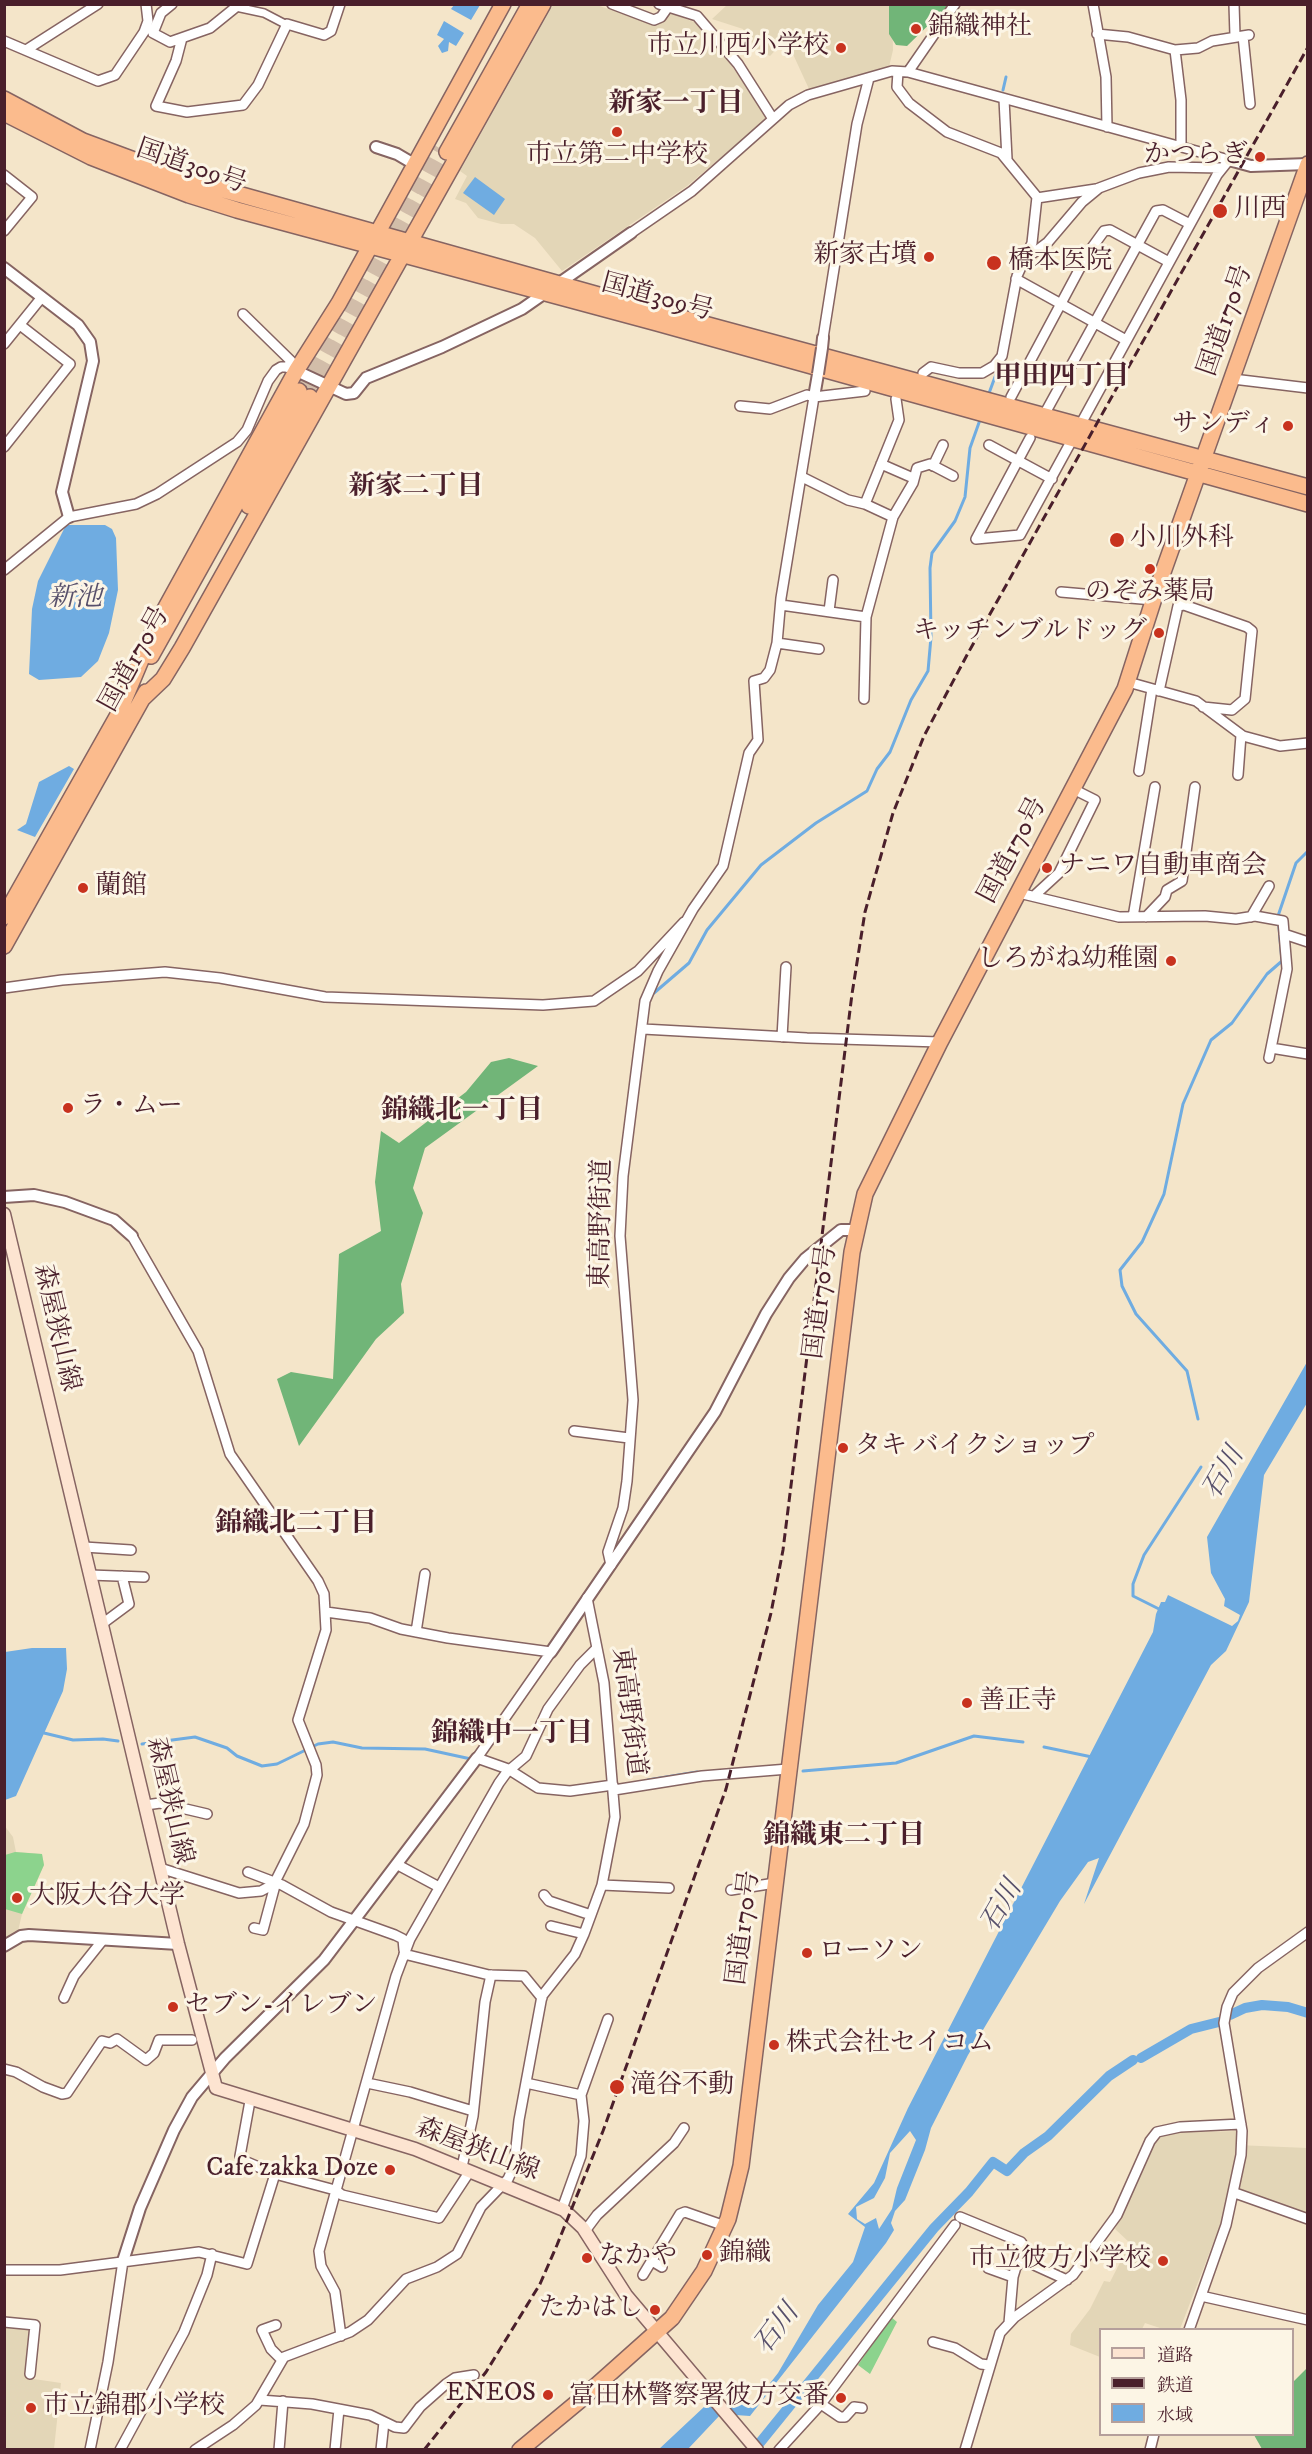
<!DOCTYPE html>
<meta charset="utf-8">
<style>
body{margin:0}
#map{position:relative;width:1312px;height:2454px;overflow:hidden;background:#f4e5c9;font-family:"IM FELL DW Pica","Noto Serif JP",serif}
canvas{display:block}
.frame{position:absolute;inset:0;border:6px solid #4a1f2b;pointer-events:none}
.legend{position:absolute;left:1099px;top:2328px;width:195px;height:108px;box-sizing:border-box;background:#fcf5e5;border:2px solid #b59f9b;margin:0;padding:8px 10px;list-style:none;font-size:18px;color:#4a1f2b}
.legend li{display:flex;align-items:center;gap:12px;height:30px}
.legend b{width:30px;border:2px solid #b59f9b}
</style>
<div id="map">
<canvas width="1312" height="2454"></canvas>
<div class="frame"></div>
<ul class="legend">
<li><b style="height:8px;background:#fde4d1"></b>道路</li>
<li><b style="height:8px;background:#4a1f2b"></b>鉄道</li>
<li><b style="height:16px;background:#6face1"></b>水域</li>
</ul>
</div>
<script>
const g = document.querySelector('canvas').getContext('2d');
g.lineJoin = 'round';
function paint(path, color) { g.fillStyle = color; g.fill(path, 'evenodd'); }
const toPath = rows => new Path2D(rows.map(r => 'M' + r).join(''));
function strokePath(path, color, width, dash) { g.strokeStyle = color; g.lineWidth = width; g.lineCap = dash ? 'butt' : 'round'; g.setLineDash(dash || []); g.stroke(path); }
function write(font, color, halo, rows, align = 'center') {
  g.font = font + ' "IM FELL DW Pica","Noto Serif JP",serif'; g.lineWidth = 6; g.setLineDash([]); g.textBaseline = 'middle'; g.strokeStyle = halo; g.fillStyle = color; for (const [text, x, y, turn = 0] of rows) {
    g.save(); g.translate(x, y); g.rotate((+turn || 0) * Math.PI / 180); g.textAlign = isNaN(turn) ? turn : align; if (halo) g.strokeText(text, 0, 0); g.fillText(text, 0, 0); g.restore();
  }
}
const built = toPath([
 [553,5,597,5,653,25,671,13,699,24,717,45,768,118,687,186,562,271,535,238,514,224,501,224,478,218,466,203,455,199,467,176,460,171],
 [727,5,892,5,893,50,889,67,809,89,786,39,770,56,749,46,743,29,712,19],
 [4,1825,13,1837,16,1852,42,1854,44,1865,22,1914,18,1931,5,1939],
 [1237,2131,1237,2145,1307,2148,1307,2217,1272,2201,1231,2190,1222,2220,1180,2329,1163,2329,1145,2323,1142,2329,1100,2330,1100,2357,1070,2345,1071,2334,1090,2309,1104,2281,1110,2282,1130,2243,1115,2229,1158,2136,1165,2133],
 [5,2325,29,2328,33,2333,27,2378,61,2383,54,2449,5,2450]
]);
const green = toPath([
 [15,1852,42,1854,44,1865,22,1914,5,1909,5,1855],
 [891,2317,897,2322,870,2374,858,2365]
]);
const forest = toPath([
 [889,5,889,4,949,5,907,46,896,45,889,34],
 [509,1058,538,1066,425,1148,413,1188,423,1213,401,1284,404,1313,376,1339,299,1446,277,1379,291,1372,333,1379,339,1254,381,1231,375,1182,381,1131,399,1143,466,1092,491,1062],
 [1307,2368,1307,2449,1262,2449,1254,2435,1292,2434,1293,2382]
]);
const water = toPath([
 [454,5,454,4,480,5,471,20,451,9],
 [444,21,464,33,456,46,449,42,448,51,442,53,438,46,444,39,437,35],
 [475,177,505,199,494,215,463,193],
 [66,525,105,525,112,529,116,538,118,590,109,633,98,661,81,677,39,680,29,674,32,609,38,581],
 [69,766,74,769,35,837,17,830,26,824,39,782],
 [1307,1362,1307,1403,1264,1475,1249,1602,1226,1651,1211,1665,1084,1904,1099,1858,1088,1862,1060,1901,968,2055,931,2128,925,2150,905,2200,895,2211,891,2223,894,2230,886,2243,750,2416,721,2414,688,2449,658,2450,705,2406,756,2401,778,2373,818,2305,853,2262,865,2227,848,2214,874,2183,908,2108,1153,1632,1156,1614,1161,1602,1165,1602,1168,1595,1232,1626,1238,1621,1240,1615,1224,1606,1225,1599,1211,1573,1207,1537],
 [910,2131,916,2140,897,2188,892,2209,879,2229,876,2218,865,2224,857,2219,856,2207,874,2198,885,2178,890,2153],
 [32,1648,66,1648,67,1669,63,1691,16,1796,5,1800,5,1652]
]);
const stream = toPath([
 [1003,90,1006,77],
 [988,396,999,366],
 [654,993,689,963,707,930,761,865,816,823,867,791,877,769,890,752,911,700,928,671,931,637,930,568,932,553,955,521,965,497,970,448,981,417],
 [1198,1419,1187,1371,1136,1314,1122,1286,1120,1270,1142,1242,1164,1194,1183,1104,1211,1040,1232,1023,1267,974,1282,961,1278,916,1296,863,1308,851],
 [1161,1610,1133,1596,1133,1584,1144,1555,1201,1467],
 [44,1733,73,1740,103,1739,118,1741],
 [142,1744,195,1737,227,1748,237,1756,262,1766,277,1764,318,1744,333,1742,362,1748,425,1749,471,1759],
 [1044,1747,1092,1757],
 [803,1771,896,1763,974,1736,1023,1742],
 [648,1780,697,1772]
]);
const canal = toPath([
 [1230,2015,1245,2008,1262,2005,1288,2007,1308,2013],
 [1141,2058,1191,2029,1219,2022],
 [754,2450,934,2228,969,2192,993,2162,1007,2171,1024,2153,1048,2136,1109,2076,1133,2060]
]);
const trunkTunnel = toPath([
 [299,391,436,146],
 [310,397,447,152]
]);
const pedestrian = toPath([
 [236,7,264,13,287,25]
]);
const minor = toPath([
 [172,4,161,13,153,33,170,42,210,28,236,7],
 [612,4,654,20,661,17,668,7],
 [659,4,697,16,738,64,773,119],
 [1093,4,1106,77,1107,127],
 [1234,4,1235,36],
 [1097,34,1128,37,1175,50,1198,48,1212,41,1249,35],
 [1243,36,1250,104],
 [182,38,176,61,156,106,187,112,243,105,258,85,287,24,324,35,331,31,340,4],
 [4,41,98,81,115,75,144,32,148,21,146,4],
 [26,50,98,4],
 [1175,50,1181,100,1181,147],
 [898,72,897,87,909,103,947,132,1001,153,1037,197,1032,243,1017,276,1002,356,994,366,982,373,959,373,931,367,923,373],
 [908,72,955,4],
 [1004,99,1007,159],
 [4,175,32,197,4,231],
 [1037,198,1096,189],
 [631,233,692,191,789,105,808,95,892,71,908,72,1229,160],
 [1028,257,1048,242,1082,202,1099,188,1139,173,1169,167,1221,168],
 [1016,279,1126,340],
 [823,338,857,124,869,78],
 [4,344,42,297],
 [1233,379,1308,388],
 [1011,397,1088,253,1104,231,1110,230,1169,262],
 [740,406,770,409,807,395,814,397,865,391],
 [1044,415,1156,211,1163,210,1190,224],
 [1030,438,976,539,1020,535,1217,175,1229,160],
 [989,445,1052,479],
 [4,447,70,364,20,325],
 [881,464,913,478],
 [933,466,943,445],
 [802,477,848,500,865,504,893,517],
 [865,504,899,420,896,399],
 [4,570,69,517,136,504,157,494,237,442,247,430,268,381,276,370,281,367,288,367,291,361,243,314],
 [1061,592,1153,600],
 [781,605,866,617],
 [829,611,833,580],
 [777,643,819,649],
 [1128,682,1196,701,1243,736,1280,746,1308,743],
 [1159,691,1178,606,1184,605,1247,627,1252,631,1245,699,1232,710,1203,707],
 [864,699,866,617,893,517,913,483,917,468,930,464,953,476],
 [1139,771,1152,689],
 [1238,775,1241,735],
 [1019,893,1119,917,1205,916,1236,919,1255,916,1283,921,1287,969,1269,1058],
 [1034,896,1059,873,1095,800,1073,789],
 [1133,917,1155,787],
 [1146,917,1165,897,1167,890,1182,881,1195,787],
 [1251,917,1269,886],
 [1284,934,1308,942],
 [4,988,62,980,165,972,220,978,325,997,543,1005,594,1001,638,971,684,922],
 [643,1029,807,1038,940,1042],
 [782,1037,786,967],
 [1271,1048,1308,1054],
 [132,1236,198,1351,230,1454,318,1581,324,1594,326,1630,298,1720,316,1765,317,1775,304,1824,277,1878,263,1930,254,1928],
 [574,1431,629,1438],
 [84,1547,131,1550],
 [611,1565,608,1552,623,1508,627,1481,633,1400,620,1236,623,1176,645,1001,658,971,693,909,723,866,749,753,758,740,754,681,764,678,770,670,777,643,781,598,814,397],
 [90,1575,144,1577],
 [326,1612,370,1618,401,1629,448,1638,551,1652,477,1758,508,1769,538,1788,570,1791,613,1785],
 [102,1624,129,1604,122,1576],
 [416,1632,425,1574],
 [614,1790,702,1776,788,1769],
 [146,1805,160,1803,207,1814],
 [398,1865,439,1887],
 [160,1868,239,1893,261,1891,276,1883],
 [248,1872,282,1885,331,1912,395,1935,403,1939,404,1950],
 [602,1885,669,1888],
 [731,1890,775,1883],
 [544,1895,549,1901,591,1915],
 [551,1926,584,1934],
 [404,1954,489,1975,524,1976,542,1998],
 [64,1998,74,1976,102,1941],
 [4,2069,16,2072,43,2087,62,2094,67,2093,102,2041,110,2043,117,2039,146,2060,154,2053,159,2040,192,2040],
 [367,2083,410,2092,473,2111],
 [526,2083,581,2095],
 [250,2101,240,2156,242,2160,275,2174,335,2190,342,2195,439,2218,470,2171],
 [462,2167,473,2116,485,2002,491,1975],
 [1235,2193,1308,2219],
 [562,2209,581,2156,584,2121,581,2095,608,2019],
 [960,2217,1021,2242,1025,2248,1023,2260,1016,2267,1013,2277,1009,2323],
 [585,2231,597,2215,674,2143,684,2128],
 [1023,2260,1067,2280],
 [652,2261,662,2267],
 [988,2268,1013,2277],
 [4,2270,60,2270,199,2252,247,2264,275,2174],
 [643,2275,680,2214,685,2212,725,2226],
 [1201,2296,1308,2320],
 [4,2322,35,2325,30,2374],
 [276,2325,262,2330,271,2349,282,2360],
 [1189,2330,1226,2225,1241,2155,1242,2131,1224,2023,1227,2007,1233,1993,1258,1968,1308,1932],
 [341,2336,335,2292,321,2266,319,2251,396,1976,410,1939,499,1783,507,1772,526,1756,548,1709,580,1665,597,1648],
 [933,2342,955,2348,981,2364,989,2365],
 [260,2400,312,2404,370,2415,395,2427,404,2428,420,2407,446,2384,455,2378,474,2375],
 [821,2404,840,2417,845,2417,854,2407,862,2408],
 [90,2450,108,2362,123,2261],
 [120,2450,184,2332,207,2275,212,2254],
 [195,2450,233,2425,256,2405,284,2357,350,2332,368,2320,406,2279,437,2267,457,2254,481,2207,508,2179,514,2166,519,2120,542,1996,575,1954,584,1934,602,1885,615,1817,604,1683,587,1598],
 [279,2450,283,2401],
 [335,2450,339,2409],
 [381,2450,384,2422],
 [779,2450,821,2404,955,2225],
 [965,2450,1000,2333,1015,2317,1073,2275,1117,2215,1150,2141,1157,2132,1180,2127,1241,2124],
 [1150,2450,1154,2434]
]);
const tertiary = toPath([
 [376,147,397,154,414,164],
 [1229,160,1251,166,1308,164],
 [4,268,78,325,90,342,93,361,62,492,69,517],
 [822,348,823,338],
 [288,367,346,394,354,393,366,378,442,347,522,309,631,233],
 [814,397,818,374],
 [4,1197,34,1195,65,1202,114,1220,132,1236],
 [551,1652,715,1412,766,1314,789,1278,805,1259,841,1230,856,1230],
 [4,1946,21,1936,29,1935,178,1944],
 [123,2261,140,2208,174,2130,192,2097,225,2058,324,1960,477,1758]
]);
const secondary = toPath([
 [4,1214,178,1944,216,2088,415,2149,564,2210,583,2228,626,2295,757,2450]
]);
const trunk = toPath([
 [4,99,83,141,188,180,645,308,1308,487],
 [4,113,91,157,189,195,237,210,657,323,1308,504],
 [447,152,530,4],
 [249,506,310,397],
 [151,656,299,391],
 [142,699,163,679,182,648,543,4],
 [117,717,154,629,296,371,339,303,503,4],
 [4,917,122,708],
 [4,946,146,692],
 [520,2450,579,2401,672,2318,704,2271,728,2219,741,2166,852,1252,865,1194,940,1042,1125,689,1157,589,1308,164]
]);
const rail = toPath([
 [424,2450,486,2372,540,2284,557,2245,603,2131,726,1789,771,1613,783,1550,852,994,865,912,893,813,924,736,967,655,1308,47]
]);
const tertiaryBridge = toPath([
 [818,374,822,348]
]);
const markers = [
 [916,29,6,"#c8321e"],
 [841,48,6,"#c8321e"],
 [617,132,6,"#c8321e"],
 [1260,157,6,"#c8321e"],
 [1220,211,8,"#c8321e"],
 [929,257,6,"#c8321e"],
 [994,263,8,"#c8321e"],
 [1288,426,6,"#c8321e"],
 [1117,540,8,"#c8321e"],
 [1150,569,6,"#c8321e"],
 [1159,633,6,"#c8321e"],
 [1047,868,6,"#c8321e"],
 [83,888,6,"#c8321e"],
 [1171,961,6,"#c8321e"],
 [68,1108,6,"#c8321e"],
 [843,1448,6,"#c8321e"],
 [967,1703,6,"#c8321e"],
 [17,1898,6,"#c8321e"],
 [807,1953,6,"#c8321e"],
 [173,2007,6,"#c8321e"],
 [774,2045,6,"#c8321e"],
 [617,2087,8,"#c8321e"],
 [390,2170,6,"#c8321e"],
 [707,2255,6,"#c8321e"],
 [587,2258,6,"#c8321e"],
 [1163,2261,6,"#c8321e"],
 [655,2310,6,"#c8321e"],
 [548,2395,6,"#c8321e"],
 [841,2398,6,"#c8321e"],
 [31,2408,6,"#c8321e"]
];
const poiNames = [
 ["錦織神社",928,29],
 ["市立川西小学校",829,48,"right"],
 ["市立第二中学校",617,157,"center"],
 ["かつらぎ",1248,157,"right"],
 ["川西",1234,211],
 ["新家古墳",917,257,"right"],
 ["橋本医院",1008,263],
 ["サンディ",1276,426,"right"],
 ["小川外科",1130,540],
 ["のぞみ薬局",1150,594,"center"],
 ["キッチンブルドッグ",1147,633,"right"],
 ["ナニワ自動車商会",1059,868],
 ["蘭館",95,888],
 ["しろがね幼稚園",1159,961,"right"],
 ["ラ・ムー",80,1108],
 ["タキ バイクショップ",855,1448],
 ["善正寺",979,1703],
 ["大阪大谷大学",29,1898],
 ["ローソン",819,1953],
 ["セブン-イレブン",185,2007],
 ["株式会社セイコム",786,2045],
 ["滝谷不動",630,2087],
 ["Cafe zakka Doze",378,2170,"right"],
 ["錦織",719,2255],
 ["なかや",599,2258],
 ["市立彼方小学校",1151,2261,"right"],
 ["たかはし",643,2310,"right"],
 ["ENEOS",536,2395,"right"],
 ["富田林警察署彼方交番",829,2398,"right"],
 ["市立錦郡小学校",43,2408]
];
const streetNames = [
 ["国道309号",191,168,19],
 ["国道309号",657,299,15],
 ["国道170号",1227,321,-71],
 ["国道170号",136,660,-61],
 ["国道170号",1014,851,-62],
 ["東高野街道",603,1224,-89],
 ["国道170号",822,1302,-83],
 ["森屋狭山線",55,1328,77],
 ["東高野街道",627,1712,83],
 ["森屋狭山線",168,1801,77],
 ["国道170号",745,1928,-83],
 ["森屋狭山線",477,2151,21]
];
const neighbourhoodNames = [
 ["新家一丁目",676,105],
 ["甲田四丁目",1062,378],
 ["新家二丁目",416,488],
 ["錦織北一丁目",462,1112],
 ["錦織北二丁目",296,1525],
 ["錦織中一丁目",512,1735],
 ["錦織東二丁目",844,1837]
];
const waterNames = [
 ["新池",75,599],
 ["石川",1225,1474,-60],
 ["石川",1003,1907,-60],
 ["石川",778,2330,-53]
];
paint(built, '#e3d6b7');
paint(green, '#8cd38d');
paint(forest, '#71b578');
paint(water, '#6face1');
strokePath(stream, '#6face1', 3);
strokePath(canal, '#6face1', 10);
strokePath(trunkTunnel, '#d2bda9', 15, [15, 8]);
strokePath(pedestrian, '#866462', 10);
strokePath(minor, '#866462', 12);
strokePath(tertiary, '#866462', 14);
strokePath(secondary, '#866462', 15);
strokePath(trunk, '#866462', 18);
strokePath(pedestrian, '#fff', 7);
strokePath(minor, '#fff', 9);
strokePath(tertiary, '#fff', 10);
strokePath(secondary, '#fde4d1', 12);
strokePath(trunk, '#fbbb8d', 15);
strokePath(rail, '#4a1f2b', 3, [9, 4.5]);
strokePath(tertiaryBridge, '#866462', 14, []);
strokePath(tertiaryBridge, '#fff', 10);
for (const [x, y, r, color] of markers) { const dot = new Path2D(); dot.arc(x, y, r, 0, 2 * Math.PI); g.fillStyle = color; g.fill(dot); strokePath(dot, '#fcf5e5', 2); }
write('26px', '#4a1f2b', '#fcf5e5', poiNames, 'left');
write('26px', '#4a1f2b', '#fcf5e5', streetNames);
write('bold 27px', '#4a1f2b', '#fcf5e5', neighbourhoodNames);
write('italic 27px', '#57506b', '#fcf5e5', waterNames);
</script>
